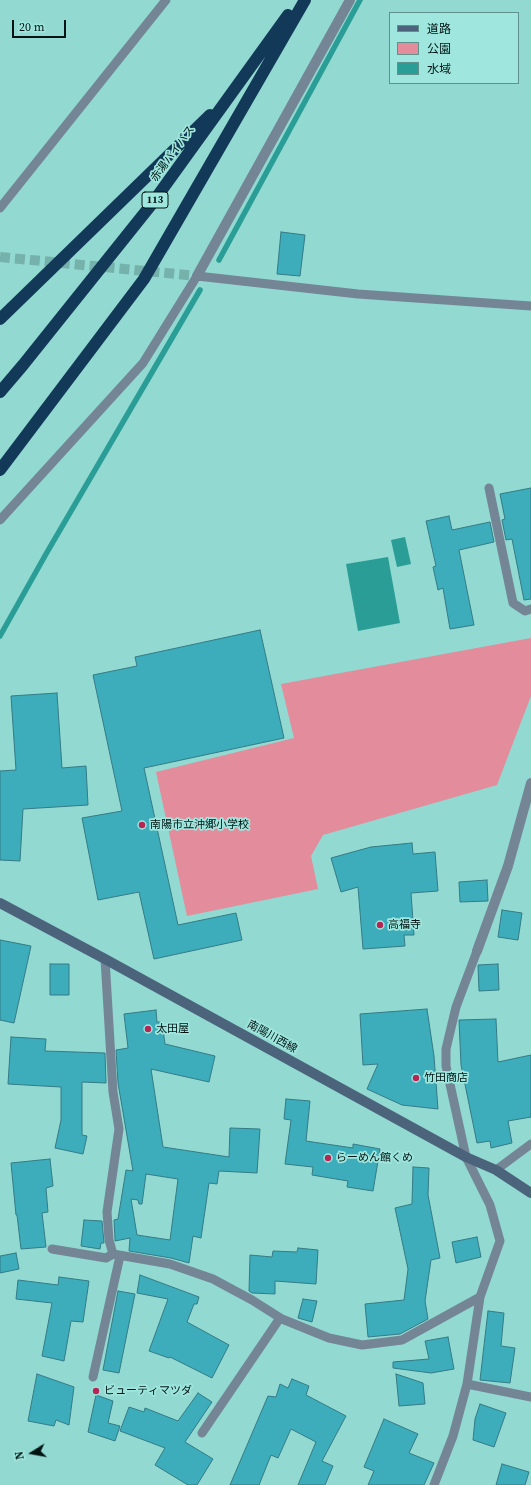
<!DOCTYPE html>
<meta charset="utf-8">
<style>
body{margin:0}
#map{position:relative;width:531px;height:1485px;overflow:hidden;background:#92d9d1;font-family:"Source Serif 4","Noto Sans JP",serif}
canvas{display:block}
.legend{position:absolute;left:389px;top:12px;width:130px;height:72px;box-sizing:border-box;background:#9fe6de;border:1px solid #5f928d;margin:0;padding:5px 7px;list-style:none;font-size:12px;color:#001513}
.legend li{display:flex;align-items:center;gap:8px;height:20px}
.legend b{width:20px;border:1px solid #5f928d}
.north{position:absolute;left:12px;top:1433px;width:40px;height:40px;-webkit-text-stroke:3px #9fe6de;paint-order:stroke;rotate:259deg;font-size:11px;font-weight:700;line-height:16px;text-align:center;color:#001513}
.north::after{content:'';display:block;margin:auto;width:14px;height:18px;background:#001513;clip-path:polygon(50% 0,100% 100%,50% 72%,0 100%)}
.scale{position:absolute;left:12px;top:20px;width:54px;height:18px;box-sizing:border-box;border:2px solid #001513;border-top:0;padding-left:5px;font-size:12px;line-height:14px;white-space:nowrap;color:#001513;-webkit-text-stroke:3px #9fe6de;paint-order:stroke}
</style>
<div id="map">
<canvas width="531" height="1485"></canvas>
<ul class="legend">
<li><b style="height:5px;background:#4b647c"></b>道路</li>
<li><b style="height:11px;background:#e28c9c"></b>公園</li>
<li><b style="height:11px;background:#2a9e96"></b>水域</li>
</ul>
<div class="north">N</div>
<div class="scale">20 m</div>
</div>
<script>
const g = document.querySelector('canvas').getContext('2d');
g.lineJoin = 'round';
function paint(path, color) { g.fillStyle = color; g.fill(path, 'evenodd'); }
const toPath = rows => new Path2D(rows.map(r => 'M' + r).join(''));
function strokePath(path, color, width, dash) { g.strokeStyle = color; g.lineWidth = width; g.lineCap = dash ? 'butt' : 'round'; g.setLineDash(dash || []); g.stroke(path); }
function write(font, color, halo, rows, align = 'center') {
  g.font = font + ' "Source Serif 4","Noto Sans JP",serif'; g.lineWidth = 3.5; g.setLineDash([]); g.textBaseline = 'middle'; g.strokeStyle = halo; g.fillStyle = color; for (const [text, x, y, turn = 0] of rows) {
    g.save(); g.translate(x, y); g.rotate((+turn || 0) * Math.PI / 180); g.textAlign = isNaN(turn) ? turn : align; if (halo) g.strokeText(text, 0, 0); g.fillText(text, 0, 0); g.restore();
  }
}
const green = toPath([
 [531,638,531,696,497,785,323,835,311,856,318,889,187,916,156,772,294,738,281,684]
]);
const water = toPath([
 [405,537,411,564,397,567,391,540],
 [388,557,400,623,358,631,346,564]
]);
const stream = toPath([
 [219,260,360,0],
 [0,636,46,554,200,290]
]);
const building = toPath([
 [281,232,305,235,300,276,277,274,281,232],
 [531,488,531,599,524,600,512,539,506,540,502,520,505,519,500,494,531,488],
 [449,516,452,530,490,522,494,542,459,550,474,625,450,629,443,588,438,590,433,567,436,566,426,521,449,516],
 [260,630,284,738,144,768,178,925,236,913,242,940,154,959,139,892,98,900,82,818,122,811,93,675,137,666,135,657,260,630],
 [57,693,62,768,86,766,88,805,23,809,20,861,0,860,0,771,16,770,11,696,57,693],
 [412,843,413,854,435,852,438,891,411,893,414,935,404,935,405,946,363,949,358,887,341,892,331,858,371,847,412,843],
 [487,880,488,901,460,902,459,882,487,880],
 [502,910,522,913,518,940,498,937,502,910],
 [0,940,31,946,14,1023,0,1020,0,940],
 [50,964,69,964,69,995,50,995,50,964],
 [498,964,499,990,479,991,478,965,498,964],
 [427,1009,434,1056,438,1109,402,1105,367,1089,378,1064,363,1065,360,1014,427,1009],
 [156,1010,157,1022,162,1022,165,1044,215,1056,209,1082,151,1069,163,1147,229,1157,230,1128,260,1129,257,1173,219,1171,217,1184,209,1183,201,1238,193,1236,189,1263,171,1258,129,1251,130,1238,115,1241,115,1239,114,1220,118,1219,126,1170,133,1171,118,1083,116,1050,128,1048,124,1014,156,1010],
 [146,1174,178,1179,170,1240,137,1235,131,1199,138,1200,139,1204,142,1204,146,1174],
 [496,1019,498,1062,531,1055,531,1117,508,1121,512,1143,491,1148,490,1141,477,1143,461,1065,459,1020,496,1019],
 [11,1037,46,1039,45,1051,105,1053,106,1083,82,1082,82,1135,87,1136,83,1154,55,1148,61,1120,61,1087,8,1084,11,1037],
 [286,1099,310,1101,306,1141,353,1148,353,1144,380,1149,373,1191,347,1187,348,1181,312,1175,313,1167,285,1164,291,1120,284,1119,286,1099],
 [50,1159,53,1186,46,1188,48,1212,42,1213,46,1247,21,1249,17,1215,16,1215,11,1163,50,1159],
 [413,1167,429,1168,428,1195,440,1258,431,1260,425,1301,428,1319,400,1334,368,1337,365,1304,404,1300,408,1269,395,1208,412,1204,413,1167],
 [84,1220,102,1221,104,1243,101,1243,100,1249,81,1246,84,1220],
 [477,1237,481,1257,456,1263,452,1242,477,1237],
 [298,1248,318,1250,316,1284,275,1281,275,1294,252,1293,249,1291,250,1255,272,1257,273,1251,297,1252,298,1248],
 [16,1253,19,1269,0,1273,0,1256,16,1253],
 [140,1275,199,1297,197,1304,194,1304,187,1322,229,1345,212,1378,170,1357,169,1358,149,1351,168,1299,137,1293,140,1275],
 [59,1277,89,1281,83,1322,71,1321,64,1361,42,1356,52,1303,16,1299,18,1280,58,1285,59,1277],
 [118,1291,135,1294,119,1373,103,1370,118,1291],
 [303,1299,317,1301,312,1322,298,1318,303,1299],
 [488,1311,504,1313,501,1346,515,1348,510,1383,480,1380,488,1311],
 [448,1337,454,1369,431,1373,393,1368,393,1362,429,1359,425,1341,448,1337],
 [37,1374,74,1387,69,1425,56,1420,54,1426,28,1421,37,1374],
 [396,1374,423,1383,425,1404,399,1406,396,1374],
 [292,1379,309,1386,306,1395,346,1416,322,1461,333,1466,325,1485,298,1485,316,1442,291,1429,278,1458,271,1455,259,1485,230,1485,268,1396,276,1397,280,1384,288,1388,292,1379],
 [198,1393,212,1402,185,1442,213,1459,197,1485,188,1485,155,1465,165,1448,120,1431,129,1407,144,1412,145,1408,178,1421,198,1393],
 [96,1395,113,1401,108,1423,120,1426,115,1441,88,1432,96,1395],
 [480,1404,506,1413,494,1447,473,1440,475,1419,480,1404],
 [384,1419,418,1434,409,1453,434,1463,424,1485,368,1485,374,1471,364,1467,384,1419],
 [502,1464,529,1472,525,1485,496,1485,502,1464]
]);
const streetTunnel = toPath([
 [0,257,197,276]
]);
const lane = toPath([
 [0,208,166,0],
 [489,488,513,603,525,611,531,609],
 [0,520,143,363,197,276,358,294,531,306],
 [105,959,113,1092,119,1129,107,1212,109,1240,113,1254,170,1264,213,1279,252,1300,282,1319,329,1338,362,1345,402,1340,480,1297],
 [496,1170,531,1144],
 [52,1249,106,1258,113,1254],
 [93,1377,120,1256],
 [467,1384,531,1397],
 [202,1433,280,1318],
 [434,1485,453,1436,467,1384,480,1297,500,1241,490,1205,466,1157,446,1066,446,1049,456,1007,477,951]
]);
const street = toPath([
 [197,276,350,0],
 [477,951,508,866,531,783]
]);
const secondary = toPath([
 [0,903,105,959,466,1157,496,1170,531,1193]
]);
const highway = toPath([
 [0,319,210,115],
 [0,392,23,365,151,205,288,15],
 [0,470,144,279,305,0]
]);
const markers = [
 [142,825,4,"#b62654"],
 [380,925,4,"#b62654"],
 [148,1029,4,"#b62654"],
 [416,1078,4,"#b62654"],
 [328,1158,4,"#b62654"],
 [96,1391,4,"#b62654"]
];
const shields = [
 [155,200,26]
];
const shieldNames = [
 ["113",155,200]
];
const streetNames = [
 ["赤湯バイパス",173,154,-54],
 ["南陽川西線",272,1037,29]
];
const poiNames = [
 ["南陽市立沖郷小学校",150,825],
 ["高福寺",388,925],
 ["太田屋",156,1029],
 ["竹田商店",424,1078],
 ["らーめん館くめ",336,1158],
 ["ビューティマツダ",104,1391]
];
paint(green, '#e28c9c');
paint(water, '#2a9e96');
strokePath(stream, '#2a9e96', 5.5);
paint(building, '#3dacbb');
strokePath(building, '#347b85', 1);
strokePath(streetTunnel, '#75b2ab', 10, [10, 5]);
strokePath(lane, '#748596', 9);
strokePath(street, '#748596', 10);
strokePath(secondary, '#4b647c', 10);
strokePath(highway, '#133959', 12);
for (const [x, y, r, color] of markers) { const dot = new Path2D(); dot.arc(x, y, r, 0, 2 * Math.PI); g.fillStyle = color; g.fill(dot); strokePath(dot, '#9fe6de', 1.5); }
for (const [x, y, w] of shields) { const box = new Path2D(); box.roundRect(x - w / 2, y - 8, w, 16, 3); g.fillStyle = '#9fe6de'; g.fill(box); strokePath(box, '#001513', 1); }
write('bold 10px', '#001513', null, shieldNames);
write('11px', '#001513', '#9fe6de', streetNames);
write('11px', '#001513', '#9fe6de', poiNames, 'left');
</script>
